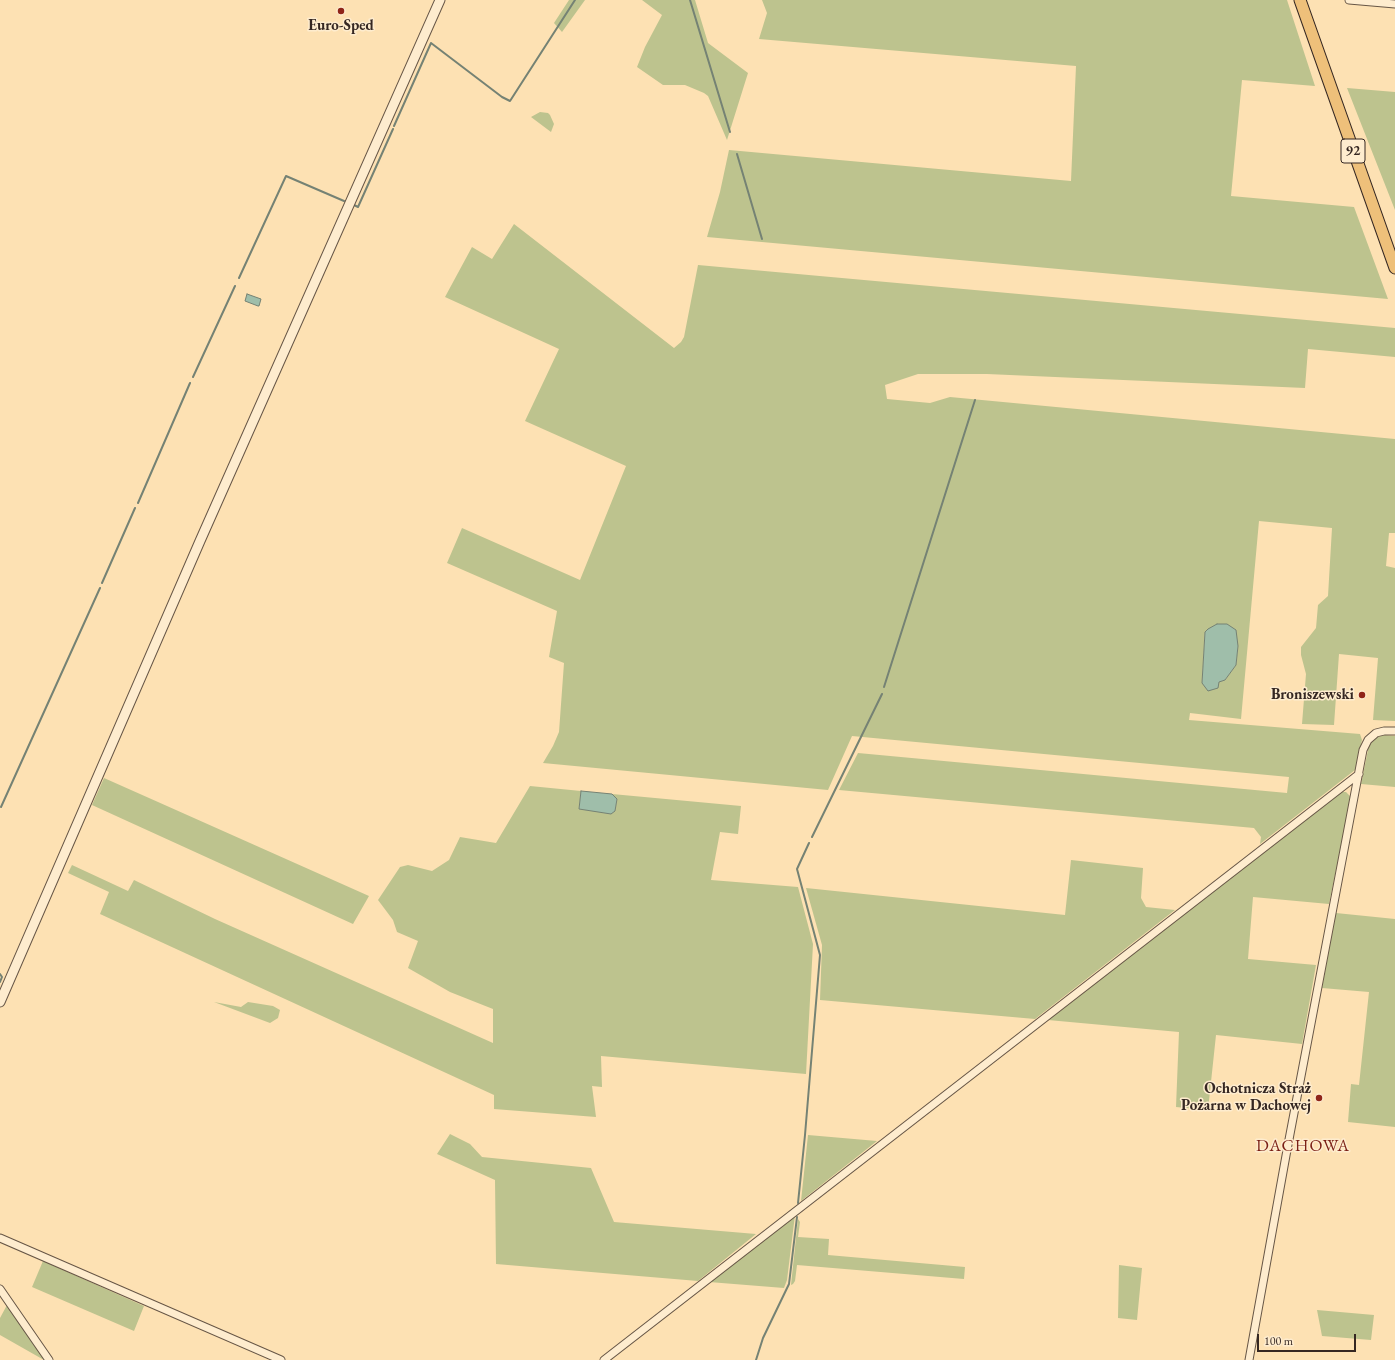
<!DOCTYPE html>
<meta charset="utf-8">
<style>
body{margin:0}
#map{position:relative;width:1395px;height:1360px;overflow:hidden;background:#fde1b3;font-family:"EB Garamond",serif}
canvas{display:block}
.scale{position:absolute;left:1257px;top:1334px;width:99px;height:18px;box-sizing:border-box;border:2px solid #352722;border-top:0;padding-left:5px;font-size:12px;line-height:14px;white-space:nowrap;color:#352722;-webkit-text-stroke:3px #feecce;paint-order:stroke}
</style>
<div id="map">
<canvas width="1395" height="1360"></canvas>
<div class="scale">100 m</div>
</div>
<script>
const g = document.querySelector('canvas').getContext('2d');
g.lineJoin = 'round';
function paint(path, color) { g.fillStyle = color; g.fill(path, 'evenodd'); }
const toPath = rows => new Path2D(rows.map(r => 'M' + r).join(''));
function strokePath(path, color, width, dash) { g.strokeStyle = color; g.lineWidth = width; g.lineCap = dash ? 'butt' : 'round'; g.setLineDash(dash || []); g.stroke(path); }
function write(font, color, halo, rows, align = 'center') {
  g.font = font + ' "EB Garamond",serif'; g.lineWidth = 3; g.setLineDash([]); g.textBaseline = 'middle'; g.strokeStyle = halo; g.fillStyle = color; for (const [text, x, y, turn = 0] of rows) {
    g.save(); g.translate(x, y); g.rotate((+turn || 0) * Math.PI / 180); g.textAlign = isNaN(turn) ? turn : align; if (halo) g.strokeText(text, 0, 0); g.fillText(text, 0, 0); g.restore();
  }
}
const green = toPath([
 [569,0,585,0,562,32,554,23],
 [642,0,695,0,708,43,748,73,727,140,708,96,704,93,685,85,663,85,637,67,645,47,662,15],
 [762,0,1287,0,1315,86,1242,80,1231,196,1354,207,1388,299,707,237,720,192,729,150,1071,181,1076,66,759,39,767,13],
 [1347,88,1395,92,1395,210],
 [540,112,548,113,550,115,554,124,551,132,531,117],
 [514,224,674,348,681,342,684,337,698,265,1395,328,1395,357,1308,349,1305,388,987,374,918,374,885,385,887,399,930,403,950,397,1395,439,1395,533,1389,533,1386,566,1395,568,1395,721,1373,720,1378,658,1339,654,1334,725,1302,724,1306,674,1301,655,1301,647,1316,628,1318,605,1328,596,1332,528,1259,521,1241,719,1190,713,1189,720,1360,734,1362,740,1355,770,1260,844,1261,837,1254,828,839,790,858,753,1287,793,1289,777,852,736,828,790,543,763,553,746,559,732,564,663,549,657,557,611,447,563,462,528,580,580,626,466,525,421,559,349,445,297,472,247,492,259],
 [1205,633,1238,646,1236,665,1225,680,1202,683],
 [1384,735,1395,736,1395,787,1361,784,1369,745,1375,738],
 [104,778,158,802,369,896,353,924,92,805],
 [530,786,581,791,579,809,615,811,617,799,612,794,741,806,738,834,720,832,711,880,798,887,813,944,806,1074,601,1056,602,1087,592,1086,596,1117,494,1109,494,1095,100,914,109,892,68,873,72,865,128,891,134,880,215,919,493,1043,493,1009,450,992,408,968,418,941,397,932,393,920,378,900,400,867,408,865,432,871,449,860,460,837,496,843],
 [1340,792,1346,792,1351,797,1329,904,1253,897,1248,959,1316,965,1302,1044,1216,1035,1208,1110,1176,1107,1179,1032,1048,1020],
 [1071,860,1143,868,1141,898,1146,907,1175,910,1035,1019,820,1000,822,945,806,888,1065,915],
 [1336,913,1395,919,1395,1127,1348,1122,1351,1084,1359,1085,1369,992,1322,988],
 [214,1002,241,1007,248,1002,273,1006,280,1010,278,1018,270,1023],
 [450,1134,470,1144,482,1157,591,1168,614,1222,756,1234,698,1281,496,1264,495,1180,437,1154],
 [808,1135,877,1141,801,1201],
 [795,1215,787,1280,784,1288,709,1282],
 [798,1219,800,1222,798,1237,829,1239,828,1255,965,1267,964,1279,797,1265,795,1281,793,1284,791,1285],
 [43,1261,144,1306,134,1331,32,1287],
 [1119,1265,1142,1268,1137,1320,1118,1318],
 [7,1305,44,1360,0,1335,0,1318],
 [1317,1310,1374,1315,1371,1340,1322,1336]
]);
const water = toPath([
 [247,294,261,299,259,306,258,306,245,301,247,294],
 [1217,624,1227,624,1236,630,1238,646,1236,665,1225,680,1219,682,1218,688,1208,691,1202,683,1205,632,1208,629,1217,624],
 [581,791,612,794,617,799,615,811,611,814,579,809,581,791]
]);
const stream = toPath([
 [690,0,730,132],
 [394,126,431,43,502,97,510,101,575,0],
 [737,154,762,239],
 [354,205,358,207,393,129],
 [239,278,286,176,344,201],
 [193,377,235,286],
 [138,503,190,383],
 [102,583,135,508],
 [884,687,975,400],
 [1,807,100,588],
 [812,837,882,694],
 [0,974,2,977,0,982],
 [798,1203,805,1135,820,955,797,869,809,843],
 [756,1360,763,1338,789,1284,797,1217]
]);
const minor = toPath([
 [1349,0,1395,4],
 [0,1238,281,1360],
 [0,1289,49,1360],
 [604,1360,1359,774],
 [1249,1360,1287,1150,1363,750,1368,740,1376,733,1384,731,1395,731]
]);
const tertiary = toPath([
 [0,1002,200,541,440,0]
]);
const primary = toPath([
 [1300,0,1395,268]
]);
const markers = [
 [341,11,4,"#8f2418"],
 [1362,695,4,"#8f2418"],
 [1319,1098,4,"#8f2418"]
];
const shields = [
 [1353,151,24]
];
const shieldNames = [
 ["92",1353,151]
];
const poiNames = [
 ["Euro-Sped",341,26,"center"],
 ["Broniszewski",1354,695],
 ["Ochotnicza Straż",1311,1089],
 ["Pożarna w Dachowej",1311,1106]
];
const quarterNames = [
 ["DACHOWA",1303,1146]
];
paint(green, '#bdc38e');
paint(water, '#9fbeaa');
strokePath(water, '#758274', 1);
strokePath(stream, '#758274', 2);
strokePath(minor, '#675646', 9);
strokePath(tertiary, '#675646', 11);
strokePath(primary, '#352722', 13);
strokePath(minor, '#feecce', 7);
strokePath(tertiary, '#feecce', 9);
strokePath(primary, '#eec07a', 11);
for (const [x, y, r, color] of markers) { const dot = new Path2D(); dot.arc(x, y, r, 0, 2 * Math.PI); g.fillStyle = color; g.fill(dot); strokePath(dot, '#feecce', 1.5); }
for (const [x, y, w] of shields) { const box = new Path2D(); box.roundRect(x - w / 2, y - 12, w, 24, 3); g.fillStyle = '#feecce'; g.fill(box); strokePath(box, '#352722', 1); }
write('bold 14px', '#352722', null, shieldNames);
write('bold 15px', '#352722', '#feecce', poiNames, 'right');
g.letterSpacing = '1px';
write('17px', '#7a1f14', '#feecce', quarterNames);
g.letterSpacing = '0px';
</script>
